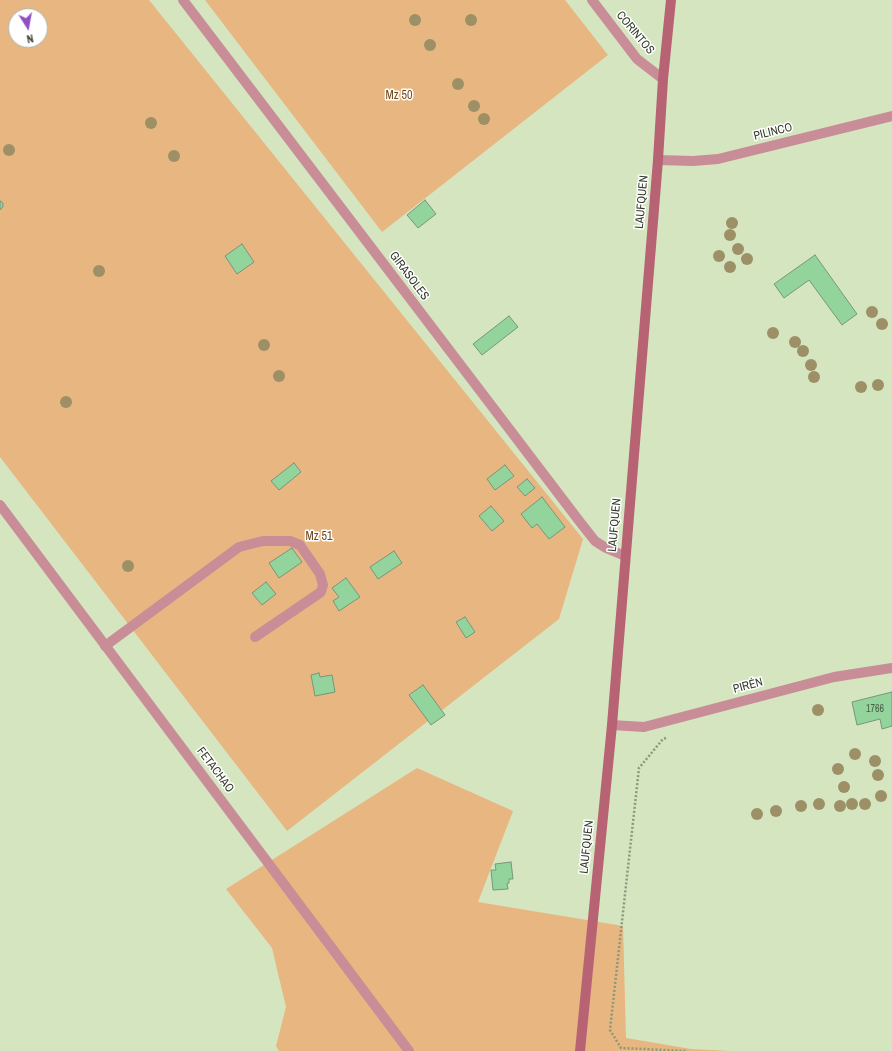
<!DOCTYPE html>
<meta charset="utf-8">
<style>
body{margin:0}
#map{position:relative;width:892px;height:1051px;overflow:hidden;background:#d4e5c0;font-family:"Archivo Narrow",sans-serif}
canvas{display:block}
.north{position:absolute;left:8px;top:8px;width:40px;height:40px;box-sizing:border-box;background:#fff;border:1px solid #aeb1ab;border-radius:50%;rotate:169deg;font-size:11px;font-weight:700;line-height:16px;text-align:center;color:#343b2c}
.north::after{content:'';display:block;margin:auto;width:14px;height:18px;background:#924fc4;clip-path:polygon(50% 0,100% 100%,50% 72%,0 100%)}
</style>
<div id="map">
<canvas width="892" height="1051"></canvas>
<div class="north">N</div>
</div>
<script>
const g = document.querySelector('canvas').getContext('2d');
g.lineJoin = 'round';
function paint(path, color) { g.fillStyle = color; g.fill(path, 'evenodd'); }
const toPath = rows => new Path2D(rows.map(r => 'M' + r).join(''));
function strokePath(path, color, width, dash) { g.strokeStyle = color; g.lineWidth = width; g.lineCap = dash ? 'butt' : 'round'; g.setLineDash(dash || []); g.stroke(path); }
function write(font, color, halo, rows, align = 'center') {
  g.font = font + ' "Archivo Narrow",sans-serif'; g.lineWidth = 3; g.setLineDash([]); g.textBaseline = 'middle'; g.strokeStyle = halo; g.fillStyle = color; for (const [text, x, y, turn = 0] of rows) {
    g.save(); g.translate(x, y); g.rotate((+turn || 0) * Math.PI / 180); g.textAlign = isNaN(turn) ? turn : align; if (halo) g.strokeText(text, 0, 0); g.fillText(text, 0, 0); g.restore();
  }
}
const green = toPath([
 [0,0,149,0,583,539,559,619,287,831,0,457],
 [16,16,40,16,40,40,16,40],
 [205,0,565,0,608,55,382,232],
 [417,768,513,811,478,902,623,926,626,1038,691,1049,730,1051,279,1051,276,1046,286,1007,272,948,226,889]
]);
const building = toPath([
 [425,200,436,214,418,228,407,215,425,200],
 [0,201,3,203,3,206,2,208,0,210,0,201],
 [242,244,254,262,237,274,225,256,242,244],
 [815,255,857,314,842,325,809,280,784,298,774,284,815,255],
 [509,316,518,327,482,355,473,344,509,316],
 [294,463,301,472,279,490,271,481,294,463],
 [505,465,514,476,495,490,487,479,505,465],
 [527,479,535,488,525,496,517,487,527,479],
 [542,497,565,527,549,539,537,524,532,528,521,514,542,497],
 [491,506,504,521,492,531,479,516,491,506],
 [292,548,302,562,279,578,269,563,292,548],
 [394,551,402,563,378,579,370,567,394,551],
 [346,578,360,597,339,611,333,601,339,597,332,588,346,578],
 [266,582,276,594,262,605,252,593,266,582],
 [465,617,475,632,466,638,456,622,465,617],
 [319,673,320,677,332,675,335,692,315,696,311,675,319,673],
 [423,685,445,715,431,725,409,695,423,685],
 [892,692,892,726,882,729,880,719,857,725,852,702,892,692],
 [511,862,513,879,509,879,509,883,507,884,508,889,493,890,491,870,496,870,495,864,511,862]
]);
const path = toPath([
 [666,738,663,739,639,768,610,1030,621,1048,687,1051]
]);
const lane = toPath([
 [105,646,239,547,263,541,290,541,300,545,320,574,323,585,321,592,255,637]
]);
const street = toPath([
 [183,0,580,522,595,541,606,548,625,556],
 [592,0,637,59,663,79],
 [658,160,693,161,718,159,892,116],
 [0,505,409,1051],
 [612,725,644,727,834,677,892,668]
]);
const secondary = toPath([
 [580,1051,612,725,658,160,663,79,671,0]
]);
const trees = [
 [415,20],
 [471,20],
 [430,45],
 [458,84],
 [474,106],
 [484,119],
 [151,123],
 [9,150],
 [174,156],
 [732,223],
 [730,235],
 [738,249],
 [719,256],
 [747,259],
 [730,267],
 [99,271],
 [872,312],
 [882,324],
 [773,333],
 [795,342],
 [264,345],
 [803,351],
 [811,365],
 [279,376],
 [814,377],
 [878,385],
 [861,387],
 [66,402],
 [128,566],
 [818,710],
 [855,754],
 [875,761],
 [838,769],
 [878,775],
 [844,787],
 [881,796],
 [819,804],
 [852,804],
 [865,804],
 [801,806],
 [840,806],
 [776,811],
 [757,814]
];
const numberNames = [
 ["1766",875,709]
];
const streetNames = [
 ["CORINTOS",635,33,50],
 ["PILINCO",773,132,-14],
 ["LAUFQUEN",642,202,-85],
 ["GIRASOLES",409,276,53],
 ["LAUFQUEN",615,525,-85],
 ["PIRÉN",748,686,-15],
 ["FETACHAO",215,770,53],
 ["LAUFQUEN",587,847,-84]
];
const parkNames = [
 ["Mz 50",399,96],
 ["Mz 51",319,537]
];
paint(green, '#e8b681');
paint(building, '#93d49c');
strokePath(building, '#77967b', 1);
strokePath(path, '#8b987d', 2.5, [2, 2]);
strokePath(lane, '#c88d97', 10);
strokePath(street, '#c88d97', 10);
strokePath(secondary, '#b86374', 10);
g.fillStyle = '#9d9066';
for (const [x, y] of trees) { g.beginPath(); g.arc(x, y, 6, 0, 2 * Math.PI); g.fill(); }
write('10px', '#4c6148', null, numberNames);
write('12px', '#343b2c', '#fff', streetNames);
write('12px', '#704a1c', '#fff', parkNames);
</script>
